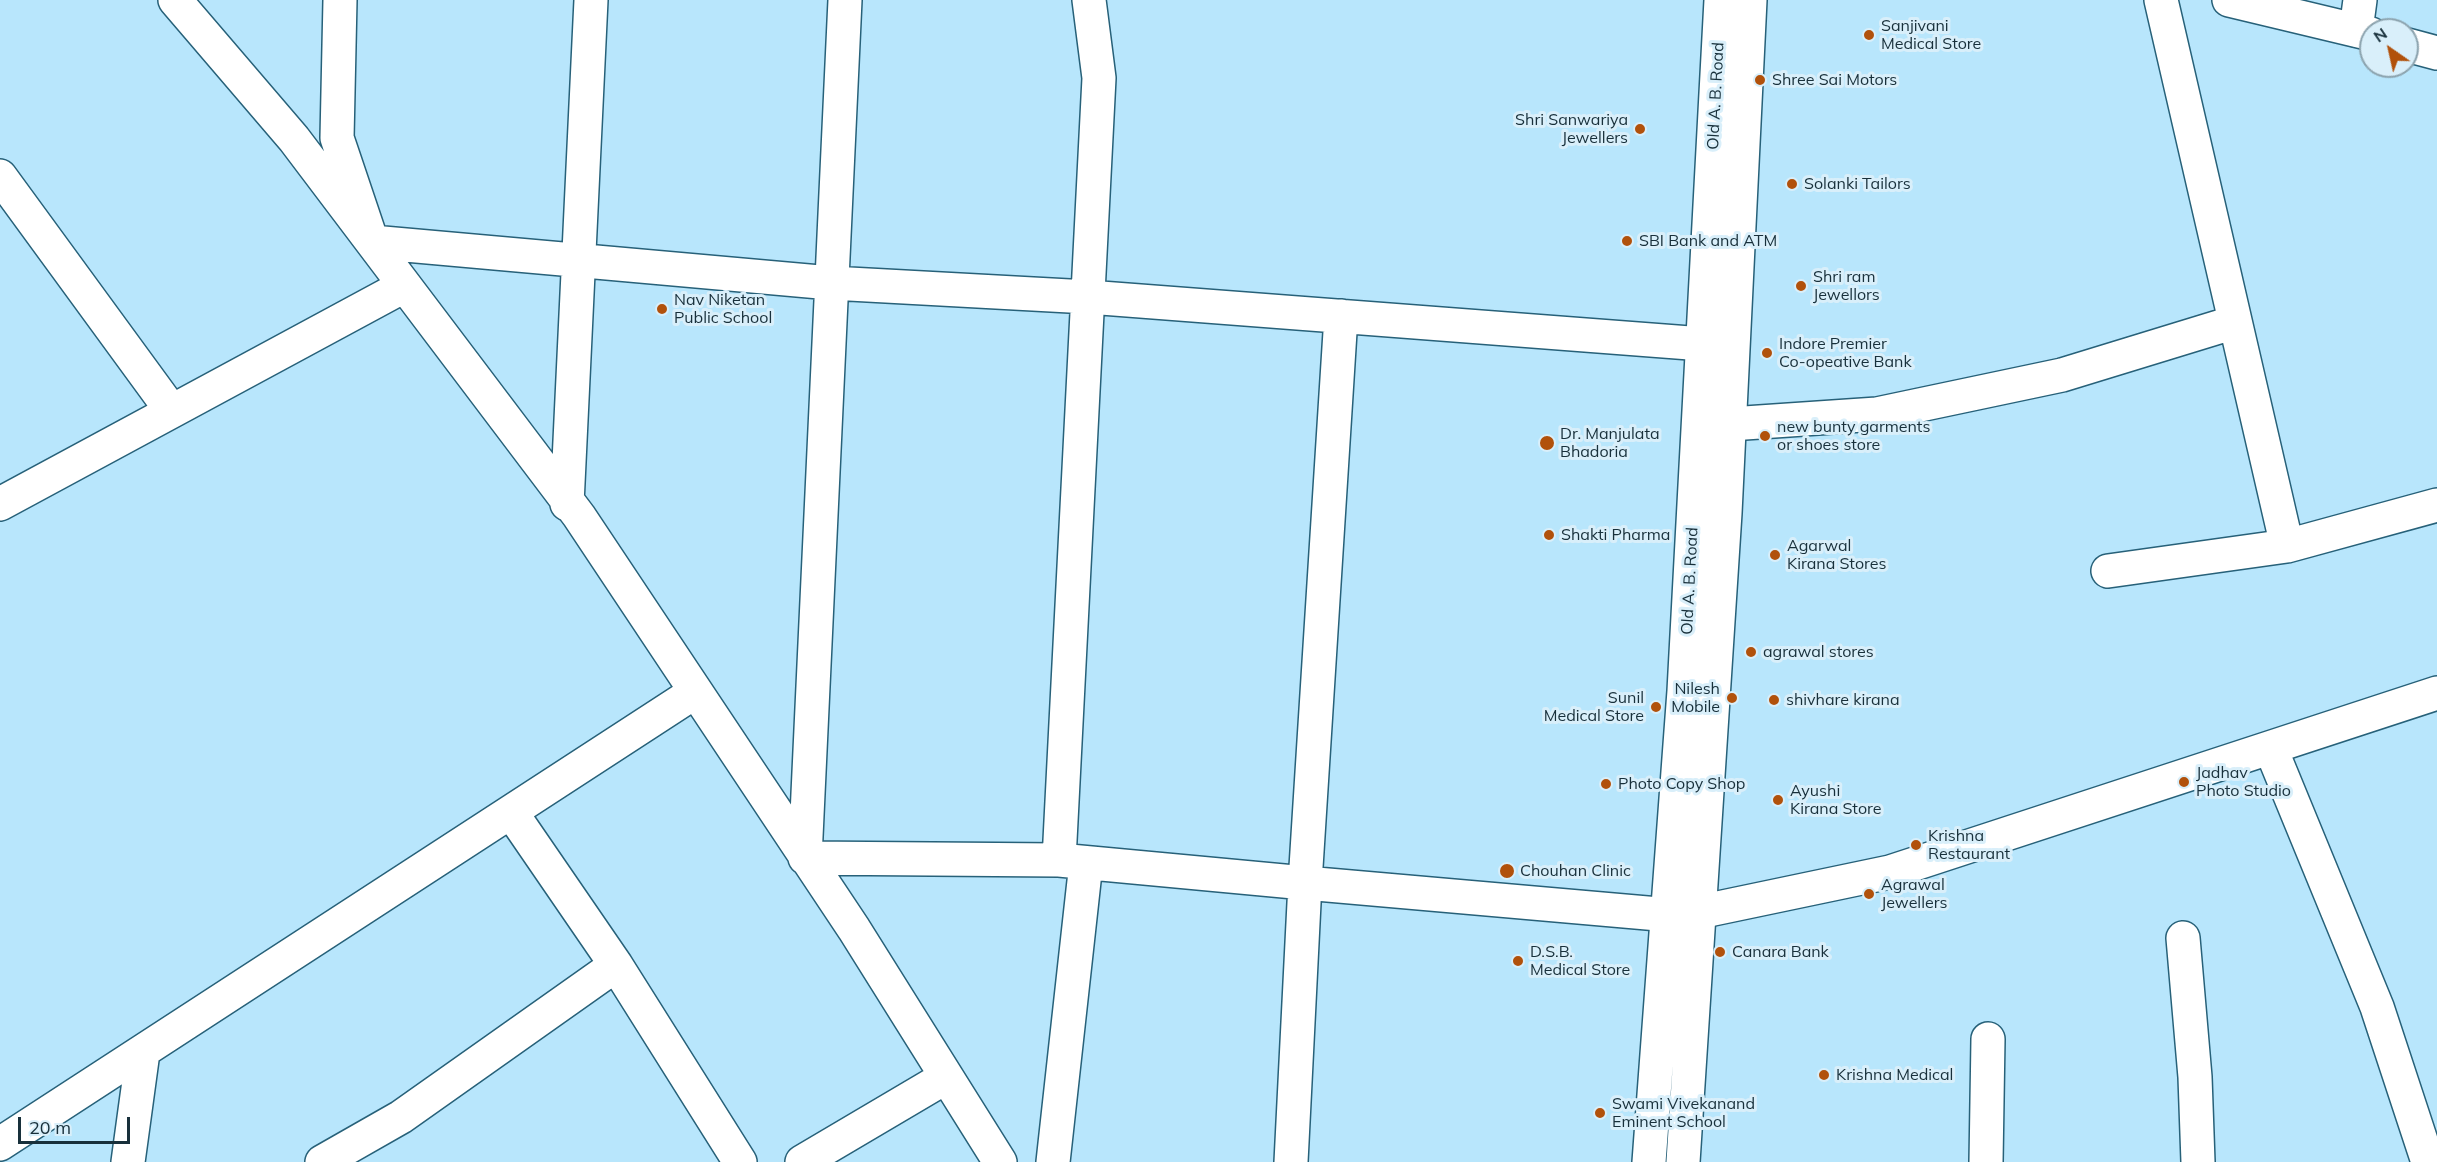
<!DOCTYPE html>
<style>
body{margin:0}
#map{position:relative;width:2437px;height:1162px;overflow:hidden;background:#b8e6fc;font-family:Mulish,sans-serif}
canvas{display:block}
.north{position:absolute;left:2359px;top:18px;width:60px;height:60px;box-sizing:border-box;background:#d9effa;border:2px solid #8ca3ae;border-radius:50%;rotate:326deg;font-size:16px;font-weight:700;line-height:24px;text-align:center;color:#18303b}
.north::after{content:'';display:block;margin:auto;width:21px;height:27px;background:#b1510b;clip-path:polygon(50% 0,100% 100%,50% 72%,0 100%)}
.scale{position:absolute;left:18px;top:1117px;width:112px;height:27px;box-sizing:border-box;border:3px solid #18303b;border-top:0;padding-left:8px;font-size:18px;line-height:21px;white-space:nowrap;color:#18303b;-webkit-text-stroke:4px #d9effa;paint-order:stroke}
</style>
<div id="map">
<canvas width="2437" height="1162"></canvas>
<div class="north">N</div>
<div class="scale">20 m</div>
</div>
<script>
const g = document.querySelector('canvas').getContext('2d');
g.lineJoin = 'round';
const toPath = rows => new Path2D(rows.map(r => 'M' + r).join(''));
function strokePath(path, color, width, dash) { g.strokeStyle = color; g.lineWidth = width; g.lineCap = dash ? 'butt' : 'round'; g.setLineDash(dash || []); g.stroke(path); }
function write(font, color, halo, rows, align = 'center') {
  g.font = font + ' Mulish,sans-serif'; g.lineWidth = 6; g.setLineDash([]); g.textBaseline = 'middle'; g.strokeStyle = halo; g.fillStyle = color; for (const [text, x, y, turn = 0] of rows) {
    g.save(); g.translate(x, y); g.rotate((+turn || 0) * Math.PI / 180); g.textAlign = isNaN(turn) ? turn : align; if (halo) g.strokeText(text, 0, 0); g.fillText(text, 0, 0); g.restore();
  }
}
const street = toPath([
 [175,0,294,139,579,516,854,929,1000,1162],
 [340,0,337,138,372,242,831,283,1088,297,1703,344],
 [845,0,805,858,1059,860],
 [1089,0,1099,78,1059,860,1305,883,1341,316],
 [2161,0,2287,546],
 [2356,30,2360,0],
 [0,176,171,410],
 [1730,424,1877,414,2062,375,2235,322],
 [0,504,404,286],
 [567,504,591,0],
 [2108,571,2287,546,2437,505],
 [2271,749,2377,1007,2428,1162],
 [511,812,616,965,740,1162],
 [2183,938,2195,1077,2198,1162],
 [0,1144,695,692],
 [128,1162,143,1052],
 [322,1162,401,1117,616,965],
 [802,1162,946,1077],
 [1053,1162,1086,863],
 [1291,1162,1305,883,1670,915],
 [1986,1162,1988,1039]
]);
const secondary = toPath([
 [2229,0,2371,34],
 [2407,45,2437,53],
 [1671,915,1699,912,1890,872,2437,693]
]);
const primary = toPath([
 [1649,1162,1684,691,1721,0],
 [1683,1162,1725,513,1750,0]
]);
const markers = [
 [1869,35,6,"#b1510b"],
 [1760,80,6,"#b1510b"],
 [1640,129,6,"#b1510b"],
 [1792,184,6,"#b1510b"],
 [1627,241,6,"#b1510b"],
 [1801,286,6,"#b1510b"],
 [662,309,6,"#b1510b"],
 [1767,353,6,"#b1510b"],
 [1765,436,6,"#b1510b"],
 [1547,443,8,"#b1510b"],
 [1549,535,6,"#b1510b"],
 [1775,555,6,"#b1510b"],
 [1751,652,6,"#b1510b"],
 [1732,698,6,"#b1510b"],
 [1774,700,6,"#b1510b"],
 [1656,707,6,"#b1510b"],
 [2184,782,6,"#b1510b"],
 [1606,784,6,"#b1510b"],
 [1778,800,6,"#b1510b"],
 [1916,845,6,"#b1510b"],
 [1507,871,8,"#b1510b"],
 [1869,894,6,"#b1510b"],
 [1720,952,6,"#b1510b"],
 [1518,961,6,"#b1510b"],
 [1824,1075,6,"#b1510b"],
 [1600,1113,6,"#b1510b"]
];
const poiNames = [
 ["Sanjivani",1881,26],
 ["Medical Store",1881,44],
 ["Shree Sai Motors",1772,80],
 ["Shri Sanwariya",1628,120,"right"],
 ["Jewellers",1628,138,"right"],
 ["Solanki Tailors",1804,184],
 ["SBI Bank and ATM",1639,241],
 ["Shri ram",1813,277],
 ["Jewellors",1813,295],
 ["Nav Niketan",674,300],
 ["Public School",674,318],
 ["Indore Premier",1779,344],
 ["Co-opeative Bank",1779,362],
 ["new bunty garments",1777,427],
 ["or shoes store",1777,445],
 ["Dr. Manjulata",1560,434],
 ["Bhadoria",1560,452],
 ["Shakti Pharma",1561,535],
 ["Agarwal",1787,546],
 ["Kirana Stores",1787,564],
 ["agrawal stores",1763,652],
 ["Nilesh",1720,689,"right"],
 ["Mobile",1720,707,"right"],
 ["Sunil",1644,698,"right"],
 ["Medical Store",1644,716,"right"],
 ["shivhare kirana",1786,700],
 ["Jadhav",2196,773],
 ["Photo Studio",2196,791],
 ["Photo Copy Shop",1618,784],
 ["Ayushi",1790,791],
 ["Kirana Store",1790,809],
 ["Krishna",1928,836],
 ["Restaurant",1928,854],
 ["Chouhan Clinic",1520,871],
 ["Agrawal",1881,885],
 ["Jewellers",1881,903],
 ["D.S.B.",1530,952],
 ["Medical Store",1530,970],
 ["Canara Bank",1732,952],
 ["Krishna Medical",1836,1075],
 ["Swami Vivekanand",1612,1104],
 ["Eminent School",1612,1122]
];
const streetNames = [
 ["Old A. B. Road",1716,96,-87],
 ["Old A. B. Road",1690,581,-87]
];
strokePath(street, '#276179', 36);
strokePath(secondary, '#276179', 36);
strokePath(primary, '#276179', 36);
strokePath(street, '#fff', 33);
strokePath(secondary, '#fff', 33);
strokePath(primary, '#fff', 33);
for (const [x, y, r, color] of markers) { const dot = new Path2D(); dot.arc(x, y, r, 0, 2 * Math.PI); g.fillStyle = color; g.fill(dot); strokePath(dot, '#d9effa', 2); }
write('16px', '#18303b', '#d9effa', poiNames, 'left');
write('16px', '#18303b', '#d9effa', streetNames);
</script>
